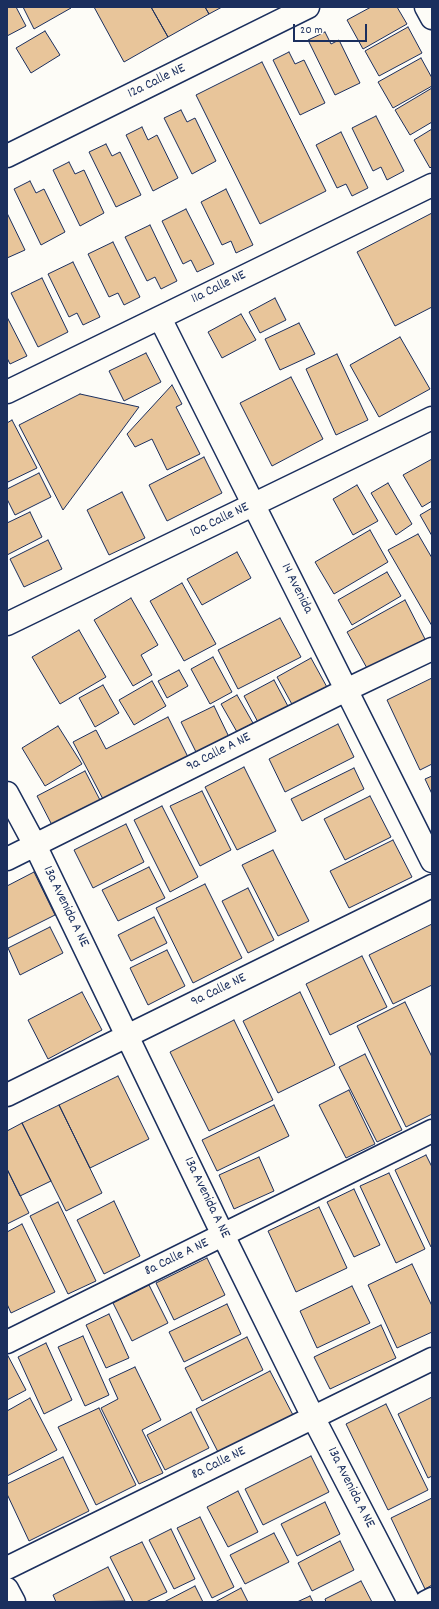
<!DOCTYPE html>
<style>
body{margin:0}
#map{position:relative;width:439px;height:1609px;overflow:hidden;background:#fdfcf7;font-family:Dekko,sans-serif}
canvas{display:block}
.frame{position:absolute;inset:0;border:8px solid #1b2f5e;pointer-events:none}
.scale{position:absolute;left:293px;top:24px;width:74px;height:18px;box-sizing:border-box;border:2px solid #1b2f5e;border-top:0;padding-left:5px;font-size:12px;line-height:14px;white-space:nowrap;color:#1b2f5e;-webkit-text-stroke:3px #fdfcf7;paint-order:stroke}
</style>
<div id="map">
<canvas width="439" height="1609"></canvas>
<div class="frame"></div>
<div class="scale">20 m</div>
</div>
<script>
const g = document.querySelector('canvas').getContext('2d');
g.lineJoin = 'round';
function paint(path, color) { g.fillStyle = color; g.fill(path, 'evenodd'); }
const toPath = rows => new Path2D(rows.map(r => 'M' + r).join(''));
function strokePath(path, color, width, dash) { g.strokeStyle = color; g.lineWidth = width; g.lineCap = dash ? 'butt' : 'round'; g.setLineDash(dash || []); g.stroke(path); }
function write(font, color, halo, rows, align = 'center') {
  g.font = font + ' Dekko,sans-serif'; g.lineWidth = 3.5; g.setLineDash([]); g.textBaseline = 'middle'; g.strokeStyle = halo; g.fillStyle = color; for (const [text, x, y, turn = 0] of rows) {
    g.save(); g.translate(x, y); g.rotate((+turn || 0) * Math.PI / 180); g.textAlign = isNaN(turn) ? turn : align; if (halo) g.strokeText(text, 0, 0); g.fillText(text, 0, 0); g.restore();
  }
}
const building = toPath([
 [7,7,16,7,26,26,7,36,7,7],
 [23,7,71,7,71,8,34,29,23,7],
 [94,7,151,7,168,37,124,62,94,7],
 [151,7,205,7,209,14,168,37,151,7],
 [205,7,222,7,209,14,205,7],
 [371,7,397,7,407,24,363,49,347,20,371,7],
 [408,27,422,53,379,76,365,51,408,27],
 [45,31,60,55,31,73,16,48,45,31],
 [325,32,331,44,339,40,360,83,335,95,308,40,325,32],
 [289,52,295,64,304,60,325,103,300,115,273,60,289,52],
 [421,58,432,78,432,86,393,108,378,82,421,58],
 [262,62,326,191,260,224,196,95,262,62],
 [432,88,432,122,410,135,395,110,432,88],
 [181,110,187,122,195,118,216,161,192,174,164,118,181,110],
 [376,116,404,171,387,180,381,167,373,171,352,128,376,116],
 [142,127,148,140,157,135,178,178,153,191,126,135,142,127],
 [432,129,432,166,430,168,414,140,432,129],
 [341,132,368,188,352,196,346,184,337,188,316,145,341,132],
 [106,144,112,156,120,152,141,195,116,207,89,152,106,144],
 [69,162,75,174,84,170,104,213,80,226,53,170,69,162],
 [30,181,36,193,44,189,65,232,41,245,14,189,30,181],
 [226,189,253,245,236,253,231,241,222,245,201,202,226,189],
 [186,209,214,264,197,272,191,260,183,264,162,221,186,209],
 [7,213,25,250,7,258,7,213],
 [432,213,432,307,395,326,357,252,432,213],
 [150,225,177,281,161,289,155,277,147,281,125,237,150,225],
 [113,242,140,297,124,305,118,293,109,297,88,254,113,242],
 [73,262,100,317,83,325,77,313,69,317,48,274,73,262],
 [42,278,68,332,38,347,11,293,42,278],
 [275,298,286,320,260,333,249,312,275,298],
 [241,314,256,340,222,358,208,332,241,314],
 [7,317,27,356,10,364,7,358,7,317],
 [299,323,315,354,280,370,265,339,299,323],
 [400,337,430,389,379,417,350,365,400,337],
 [146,353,161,382,124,401,109,371,146,353],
 [337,354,368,420,336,435,306,369,337,354],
 [291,377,323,439,272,466,240,403,291,377],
 [172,385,182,404,176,407,200,454,167,470,152,439,135,447,127,434,172,385],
 [80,394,139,407,63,510,19,425,80,394],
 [12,420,37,468,8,482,7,479,7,423,12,420],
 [204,457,222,493,167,521,149,485,204,457],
 [432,459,432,501,422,507,403,475,432,459],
 [39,473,51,497,15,515,7,499,7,489,39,473],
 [388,483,412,524,396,535,371,493,388,483],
 [357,485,378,521,353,535,333,499,357,485],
 [122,492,145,538,109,555,87,510,122,492],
 [432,508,432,536,420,515,432,508],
 [30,512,42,537,7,555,7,523,30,512],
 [370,530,388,562,334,594,315,562,370,530],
 [418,534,432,558,432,626,388,550,418,534],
 [48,540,62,569,24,587,10,559,48,540],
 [237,552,251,578,202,605,187,579,237,552],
 [387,572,401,596,352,625,338,600,387,572],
 [182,583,216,644,184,661,150,601,182,583],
 [131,598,158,645,141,655,152,675,133,686,94,620,131,598],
 [405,600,425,639,368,670,347,632,405,600],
 [280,618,301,657,238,689,218,650,280,618],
 [79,630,106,677,60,704,32,657,79,630],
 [213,657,232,692,210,704,191,669,213,657],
 [311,658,328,689,294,708,277,677,311,658],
 [179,670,188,686,167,698,158,681,179,670],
 [432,678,432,764,420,770,387,700,432,678],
 [274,680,290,710,260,726,244,696,274,680],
 [152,681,166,706,134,725,119,700,152,681],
 [103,685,119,713,95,727,79,698,103,685],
 [237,695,253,723,237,732,221,704,237,695],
 [214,706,229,737,196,752,181,722,214,706],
 [168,717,188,757,104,801,73,742,96,730,106,749,168,717],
 [338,724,354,757,285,792,269,759,338,724],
 [58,726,82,764,45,786,22,748,58,726],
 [244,767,276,831,237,850,205,787,244,767],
 [354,768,364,789,302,821,291,799,354,768],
 [85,771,101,802,53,827,37,796,85,771],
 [432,776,432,794,425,779,432,776],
 [202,791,231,850,200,866,170,806,202,791],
 [370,796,391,837,345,860,324,819,370,796],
 [162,806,198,877,170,892,134,820,162,806],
 [126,824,144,862,93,888,74,850,126,824],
 [393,840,412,877,349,908,330,871,393,840],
 [273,850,309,921,278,936,242,865,273,850],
 [149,867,165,898,118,921,102,890,149,867],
 [34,872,55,915,7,939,7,886,34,872],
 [205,884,242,958,193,983,156,908,205,884],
 [248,888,274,940,248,953,222,901,248,888],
 [154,917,167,943,131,961,118,935,154,917],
 [432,924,432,985,393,1004,369,955,432,924],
 [50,927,63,953,20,975,8,948,50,927],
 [167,950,185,986,148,1005,130,968,167,950],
 [362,956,387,1007,330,1035,306,984,362,956],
 [82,992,102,1030,48,1059,28,1020,82,992],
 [300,992,335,1065,278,1093,243,1021,300,992],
 [405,1002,432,1057,432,1114,406,1127,357,1026,405,1002],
 [234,1020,273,1100,209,1131,170,1052,234,1020],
 [365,1054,402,1130,377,1142,339,1067,365,1054],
 [118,1076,149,1139,90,1168,59,1105,118,1076],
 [349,1090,375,1144,346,1158,319,1105,349,1090],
 [59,1105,102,1193,66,1211,22,1123,59,1105],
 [274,1105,289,1136,217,1171,202,1140,274,1105],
 [22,1123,51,1181,20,1196,7,1169,7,1131,22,1123],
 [426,1155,432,1167,432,1246,431,1247,395,1170,426,1155],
 [259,1157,274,1191,234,1209,219,1175,259,1157],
 [7,1169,29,1213,7,1224,7,1169],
 [389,1173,425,1249,396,1263,360,1186,389,1173],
 [354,1189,380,1245,354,1257,327,1202,354,1189],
 [114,1201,140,1256,104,1274,77,1220,114,1201],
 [58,1202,96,1281,68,1294,30,1216,58,1202],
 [319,1207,347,1268,296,1292,268,1231,319,1207],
 [22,1224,55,1292,11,1313,7,1304,7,1232,22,1224],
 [207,1258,225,1295,174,1320,156,1283,207,1258],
 [412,1264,432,1306,432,1332,397,1348,368,1285,412,1264],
 [149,1285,168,1323,132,1341,113,1303,149,1285],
 [352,1286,370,1323,317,1348,300,1311,352,1286],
 [227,1304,241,1334,184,1362,169,1332,227,1304],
 [109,1314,129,1358,106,1368,86,1325,109,1314],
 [381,1325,396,1358,330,1389,314,1357,381,1325],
 [83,1336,109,1395,85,1406,58,1347,83,1336],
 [247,1337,263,1370,202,1401,185,1368,247,1337],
 [46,1343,72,1400,44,1414,18,1357,46,1343],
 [7,1354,26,1390,7,1400,7,1354],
 [135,1367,161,1420,142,1430,163,1473,139,1484,101,1408,118,1399,109,1379,135,1367],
 [270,1371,293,1415,218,1452,196,1409,270,1371],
 [432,1397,432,1476,428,1478,398,1414,432,1397],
 [30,1398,57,1450,7,1476,7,1411,30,1398],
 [386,1404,428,1490,388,1510,346,1424,386,1404],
 [99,1408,136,1485,96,1505,58,1427,99,1408],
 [191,1412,209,1448,165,1470,147,1435,191,1412],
 [311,1456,329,1492,263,1525,245,1489,311,1456],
 [63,1457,89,1511,29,1541,7,1494,7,1484,63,1457],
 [238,1491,258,1532,228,1547,207,1507,238,1491],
 [432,1498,432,1585,425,1589,391,1518,432,1498],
 [325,1502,340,1534,297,1556,281,1524,325,1502],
 [200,1517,234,1587,212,1598,177,1528,200,1517],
 [171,1529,195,1579,174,1589,149,1540,171,1529],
 [274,1533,289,1562,245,1584,230,1555,274,1533],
 [340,1541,354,1570,312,1591,298,1563,340,1541],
 [142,1542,167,1592,146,1602,133,1602,110,1557,142,1542],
 [108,1567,125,1601,56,1602,53,1595,108,1567],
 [361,1581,372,1602,326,1602,325,1599,361,1581],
 [195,1586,203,1602,164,1602,195,1586],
 [241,1588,248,1602,215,1602,241,1588],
 [310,1596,313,1602,297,1602,310,1596]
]);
const street = toPath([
 [426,7,432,18],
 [7,156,308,7],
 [160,318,432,861],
 [7,392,432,185],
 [7,624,432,418],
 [7,793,35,845,223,1235,313,1417,409,1602],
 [7,859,346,690,432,649],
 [7,1095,432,886],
 [7,1342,432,1131],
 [7,1568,432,1359],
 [7,1589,14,1602],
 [426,1602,432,1599]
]);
const streetNames = [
 ["12a Calle NE",157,82,-26],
 ["11a Calle NE",219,288,-26],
 ["10a Calle NE",220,521,-26],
 ["14 Avenida",296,589,63],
 ["9a Calle A NE",219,753,-27],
 ["13a Avenida A NE",65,907,64],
 ["9a Calle NE",219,991,-26],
 ["13a Avenida A NE",206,1198,64],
 ["8a Calle A NE",177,1258,-26],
 ["8a Calle NE",219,1464,-26],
 ["13a Avenida A NE",350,1488,63]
];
paint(building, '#e8c59a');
strokePath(building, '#1b2f5e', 1);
strokePath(street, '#1b2f5e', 25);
strokePath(street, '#fdfcf7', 22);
write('14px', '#1b2f5e', '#fdfcf7', streetNames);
</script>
